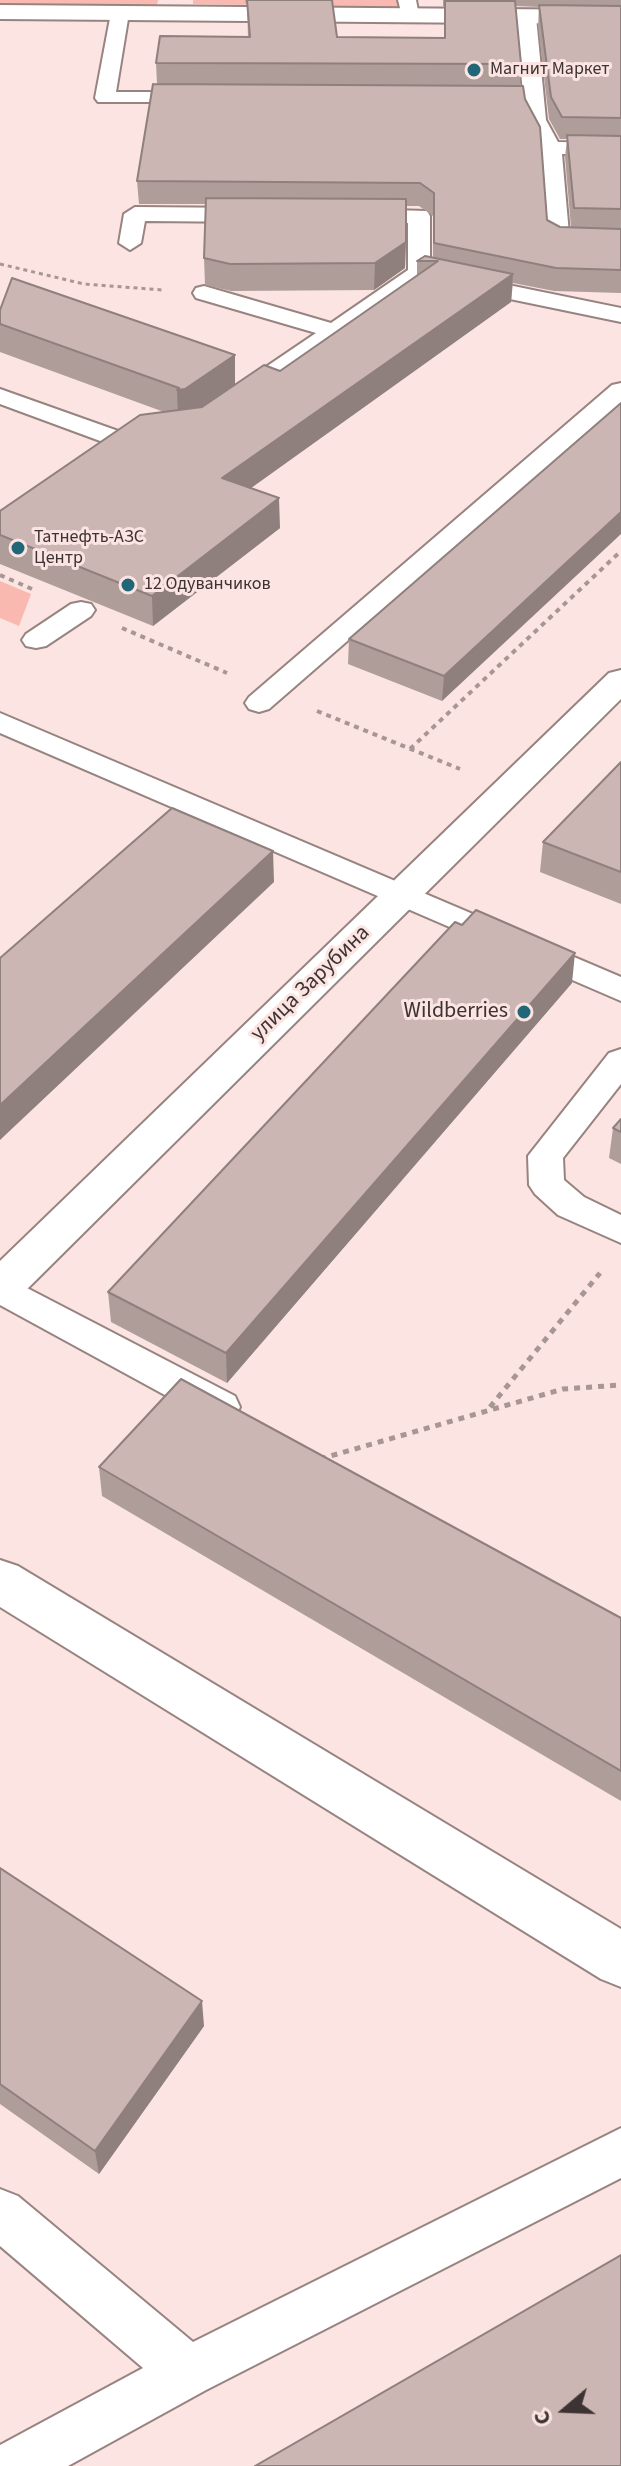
<!DOCTYPE html>
<meta charset="utf-8">
<style>
body{margin:0}
#map{position:relative;width:621px;height:2466px;overflow:hidden;background:#fbe4e1;font-family:"Source Sans 3",sans-serif}
canvas{display:block}
.north{position:absolute;left:525px;top:2370px;width:80px;height:80px;-webkit-text-stroke:6px #fbe4e1;paint-order:stroke;rotate:251deg;font-size:22px;font-weight:700;line-height:32px;text-align:center;color:#3c3332}
.north::after{content:'';display:block;margin:auto;width:28px;height:36px;background:#3c3332;clip-path:polygon(50% 0,100% 100%,50% 72%,0 100%)}
</style>
<div id="map">
<canvas width="621" height="2466"></canvas>
<div class="north">С</div>
</div>
<script>
const g = document.querySelector('canvas').getContext('2d');
g.lineJoin = 'round';
function paint(path, color) { g.fillStyle = color; g.fill(path, 'evenodd'); }
const toPath = rows => new Path2D(rows.map(r => 'M' + r).join(''));
function strokePath(path, color, width, dash) { g.strokeStyle = color; g.lineWidth = width; g.lineCap = dash ? 'butt' : 'round'; g.setLineDash(dash || []); g.stroke(path); }
function write(font, color, halo, rows, align = 'center') {
  g.font = font + ' "Source Sans 3",sans-serif'; g.lineWidth = 6; g.setLineDash([]); g.textBaseline = 'middle'; g.strokeStyle = halo; g.fillStyle = color; for (const [text, x, y, turn = 0] of rows) {
    g.save(); g.translate(x, y); g.rotate((+turn || 0) * Math.PI / 180); g.textAlign = isNaN(turn) ? turn : align; if (halo) g.strokeText(text, 0, 0); g.fillText(text, 0, 0); g.restore();
  }
}
const green = toPath([
 [0,0,158,0,156,9,0,8],
 [193,0,399,0,401,7,193,4],
 [0,581,31,594,19,626,0,618]
]);
const pathFar2 = toPath([
 [0,264,84,284,163,290]
]);
const pathFar1 = toPath([
 [0,575,32,589],
 [122,628,227,673],
 [317,711,460,769],
 [410,749,621,551]
]);
const path = toPath([
 [490,1407,600,1273],
 [320,1459,563,1389,621,1385]
]);
const lane = toPath([
 [398,0,416,0,419,16,417,20,403,20,398,0],
 [120,7,129,13,116,92,200,92,207,94,210,98,207,102,98,102,95,98,111,13,120,7],
 [526,11,536,17,546,120,558,142,621,143,621,155,562,154,569,234,621,235,621,249,550,245,547,240,541,148,526,120,524,105,475,105,465,99,475,93,523,93,516,17,526,11],
 [135,207,254,208,265,215,254,222,145,221,141,243,130,250,119,243,124,214,135,207],
 [357,209,427,211,430,216,430,269,621,308,621,322,423,281,247,402,229,402,226,397,229,392,316,333,196,298,193,293,196,288,204,286,331,323,408,270,408,223,349,221,346,216,357,209],
 [621,383,621,403,269,709,259,712,249,709,245,703,249,697,612,385,621,383],
 [0,389,121,432,124,437,121,442,112,444,103,442,0,404,0,389],
 [81,602,91,604,95,610,91,616,46,646,36,648,26,646,22,640,26,634,71,604,81,602],
 [0,713,621,977,621,1001,0,733,0,713],
 [621,1049,621,1084,563,1158,564,1180,584,1197,621,1215,621,1243,558,1215,535,1194,529,1185,528,1156,609,1053,621,1049],
 [0,1274,235,1396,240,1407,235,1418,221,1422,207,1418,0,1305,0,1274],
 [621,2128,621,2178,206,2390,68,2466,0,2466,0,2445,143,2368,0,2246,0,2189,18,2196,193,2342,621,2128]
]);
const street = toPath([
 [621,670,621,699,16,1300,0,1305,0,1261,609,673,621,670],
 [0,1560,18,1566,621,1929,621,1987,601,1979,0,1607,0,1560]
]);
const secondary = toPath([
 [0,5,621,10,621,24,0,19,0,5]
]);
const wall = toPath([
 [245,0,332,0,337,37,444,38,444,6,443,6,443,0,621,0,621,293,554,291,513,283,511,302,251,488,280,528,153,626,0,564,0,511,164,412,0,352,0,310,235,355,235,384,280,371,417,275,417,261,433,258,433,216,419,206,406,206,405,268,374,290,231,291,205,285,204,258,206,204,139,204,137,181,157,84,156,63,248,37,247,4,246,4],
 [516,6,539,7,538,26,549,119,560,139,567,139,565,157,571,227,560,227,547,220,520,86,521,64],
 [621,403,442,701,348,664,349,639],
 [621,762,621,904,540,872,543,842],
 [572,983,227,1383,111,1322,108,1292],
 [621,1119,621,1164,609,1158,613,1128],
 [99,1467,621,1618,621,1801,102,1496],
 [0,1868,204,2026,99,2174,0,2104]
]);
const shadedWall = toPath([
 [406,242,405,268,374,290,375,263],
 [513,274,511,302,223,508,222,478],
 [235,355,235,384,186,418,178,419,177,390],
 [279,498,280,528,153,626,152,596],
 [621,512,621,534,442,701,444,676],
 [273,851,274,882,0,1140,0,1105],
 [575,953,572,983,227,1383,226,1353],
 [202,2001,204,2026,99,2174,95,2151]
]);
const building = toPath([
 [247,0,332,0,337,37,445,38,445,1,515,1,521,64,156,63,160,36,250,37,247,0],
 [539,5,621,6,621,118,562,117,551,97,539,5],
 [153,84,523,86,525,99,540,127,547,220,560,227,621,229,621,270,556,268,434,243,434,193,420,183,137,181,153,84],
 [567,135,621,136,621,209,574,208,567,135],
 [206,198,406,199,406,242,375,263,230,264,204,258,206,198],
 [425,256,513,274,222,478,279,498,152,596,0,535,0,511,140,415,202,407,264,365,280,371,438,261,417,261,425,256],
 [12,278,235,355,185,389,177,390,179,388,0,324,0,310,12,278],
 [621,403,621,512,444,676,349,639,621,403],
 [621,762,621,872,543,842,621,762],
 [172,808,273,851,0,1105,0,958,172,808],
 [476,910,575,953,226,1353,108,1292,455,922,462,925,476,910],
 [621,1119,621,1132,613,1128,621,1119],
 [181,1379,621,1618,621,1771,99,1467,181,1379],
 [0,1868,202,2001,95,2151,0,2084,0,1868],
 [621,2255,621,2466,255,2466,621,2255]
]);
const markers = [
 [474,70,8,"#216777"],
 [18,548,8,"#216777"],
 [128,585,8,"#216777"],
 [524,1012,8,"#216777"]
];
const farPoinames = [
 ["Магнит Маркет",490,70],
 ["Татнефть-АЗС",34,538],
 ["Центр",34,559],
 ["12 Одуванчиков",144,585]
];
const streetNames = [
 ["улица Зарубина",311,984,-44]
];
const poiNames = [
 ["Wildberries",508,1012]
];
paint(green, '#f9b9b1');
strokePath(lane, '#978380', 4);
strokePath(street, '#978380', 4);
strokePath(secondary, '#978380', 4);
strokePath(pathFar2, '#a79694', 3, [4, 4]);
strokePath(pathFar1, '#a79694', 4, [5, 5]);
strokePath(path, '#a79694', 5, [6, 6]);
paint(lane, '#fff');
paint(street, '#fff');
paint(secondary, '#fff');
paint(wall, '#af9d9a');
paint(shadedWall, '#8f7f7d');
paint(building, '#ccb6b3');
strokePath(building, '#8f7f7d', 2);
for (const [x, y, r, color] of markers) { const dot = new Path2D(); dot.arc(x, y, r, 0, 2 * Math.PI); g.fillStyle = color; g.fill(dot); strokePath(dot, '#fbe4e1', 3); }
write('18px', '#3c3332', '#fbe4e1', farPoinames, 'left');
write('22px', '#3c3332', '#fbe4e1', streetNames);
write('22px', '#3c3332', '#fbe4e1', poiNames, 'right');
</script>
